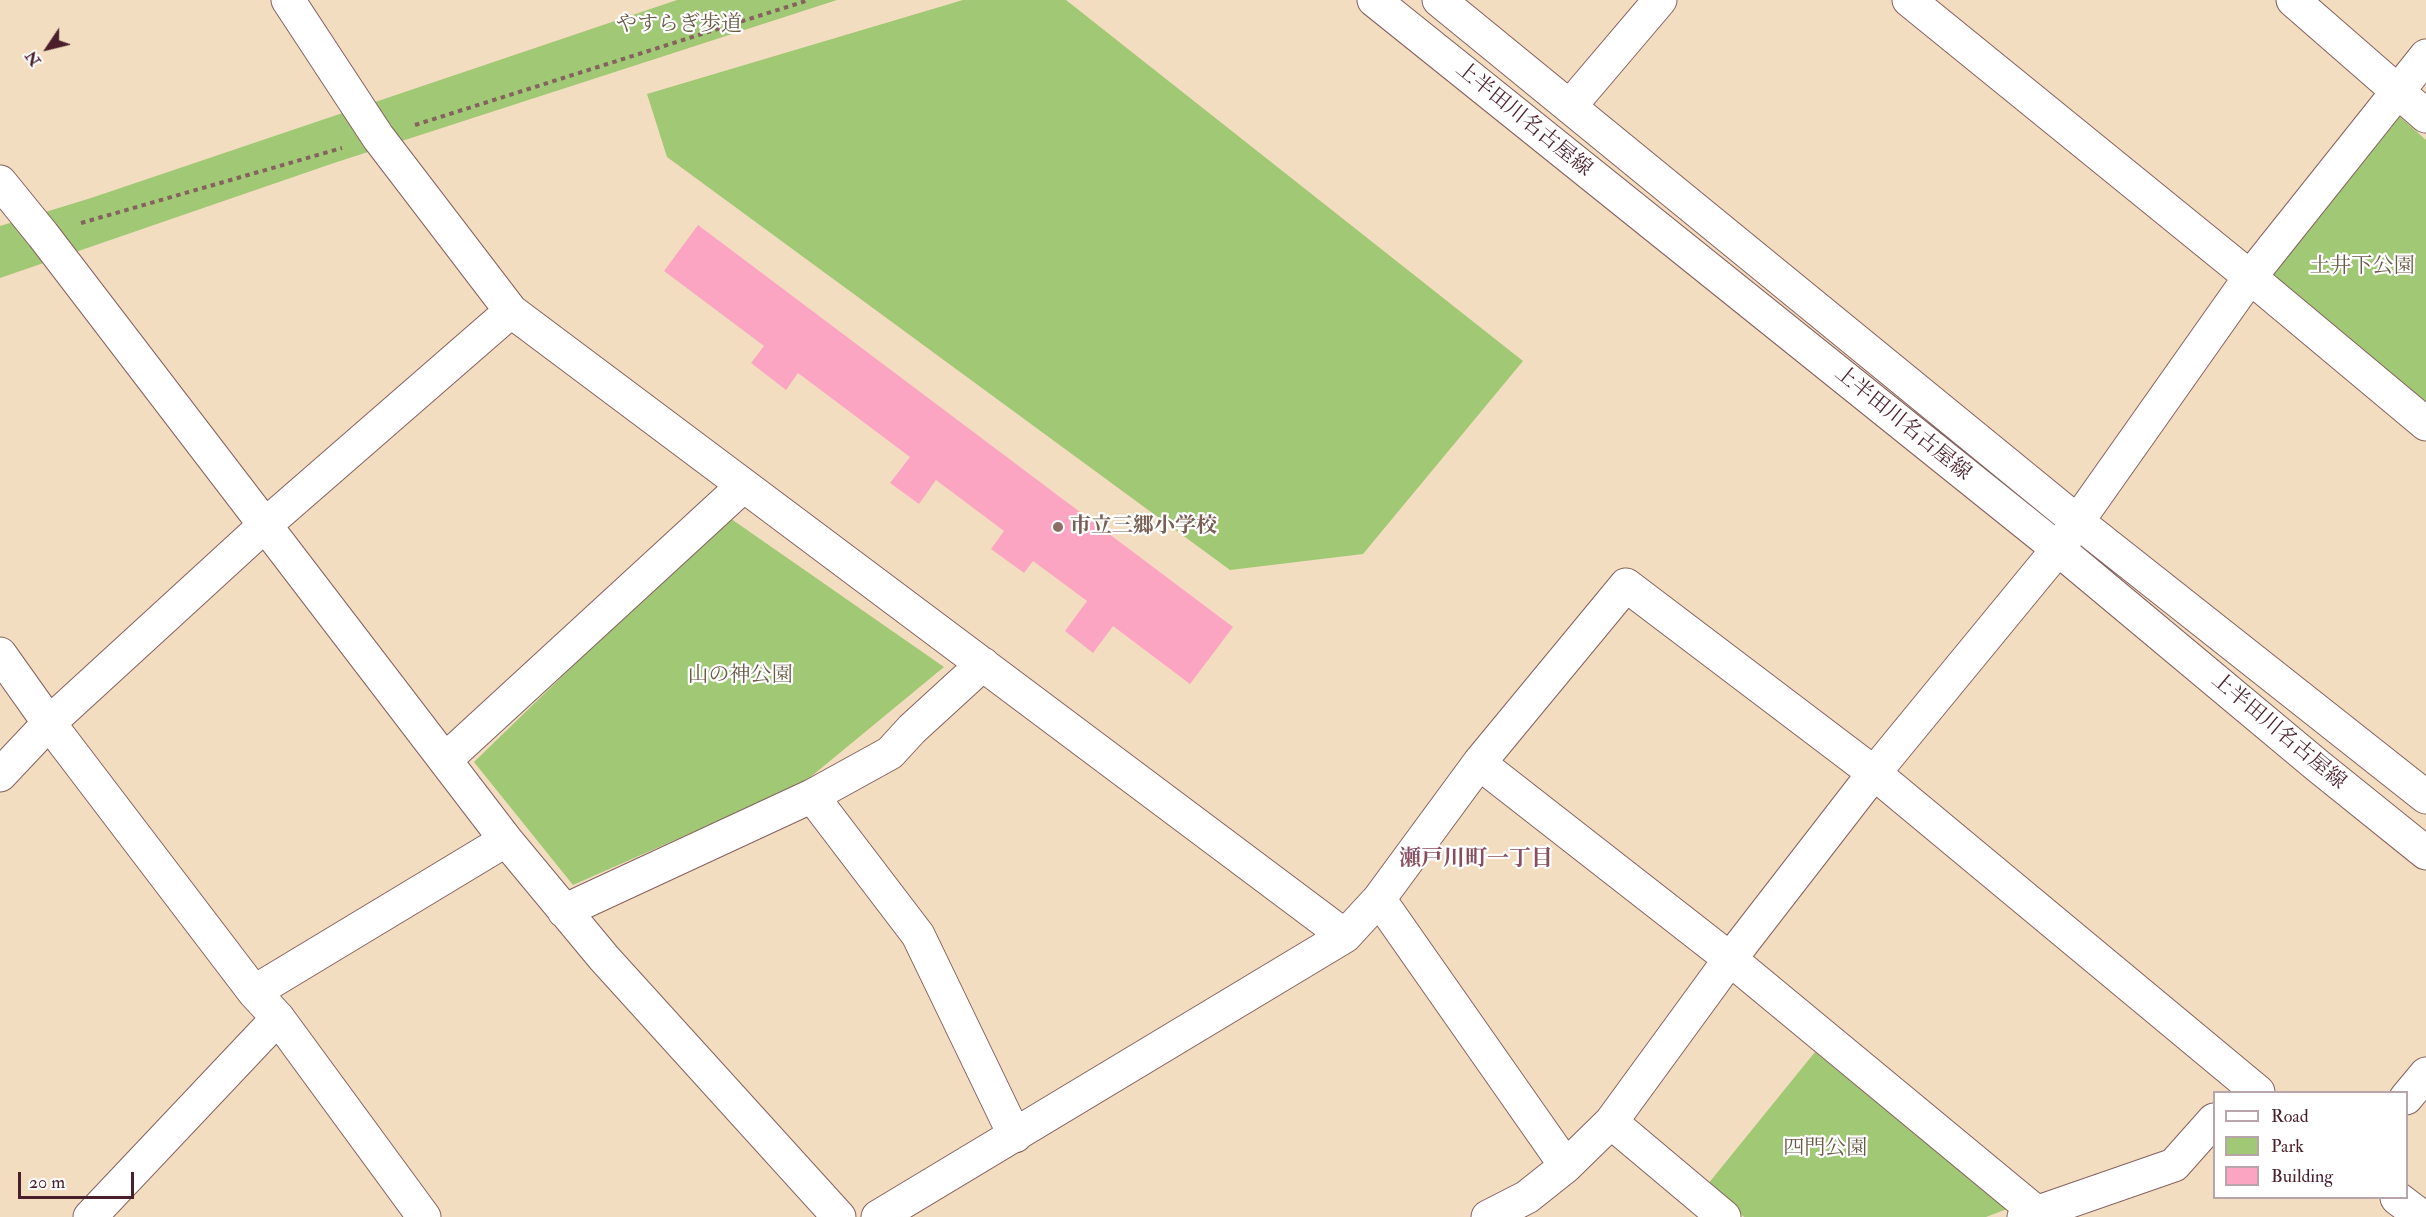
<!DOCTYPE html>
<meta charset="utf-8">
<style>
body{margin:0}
#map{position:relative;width:2426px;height:1217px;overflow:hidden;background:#f3ddc0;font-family:"IM FELL Double Pica",serif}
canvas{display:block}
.legend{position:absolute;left:2213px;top:1091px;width:195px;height:108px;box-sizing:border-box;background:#fff;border:2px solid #b7a5aa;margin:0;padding:8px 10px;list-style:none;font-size:18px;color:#4a1f2b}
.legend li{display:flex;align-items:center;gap:12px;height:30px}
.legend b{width:30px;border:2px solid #b7a5aa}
.north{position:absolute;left:18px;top:18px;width:60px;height:60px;-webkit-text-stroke:4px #fff;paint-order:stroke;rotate:235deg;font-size:16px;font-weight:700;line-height:24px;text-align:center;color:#4a1f2b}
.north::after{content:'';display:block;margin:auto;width:21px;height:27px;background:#4a1f2b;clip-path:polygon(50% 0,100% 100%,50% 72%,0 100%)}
.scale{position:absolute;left:18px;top:1172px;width:116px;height:27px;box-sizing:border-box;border:3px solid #4a1f2b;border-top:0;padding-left:8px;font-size:18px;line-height:21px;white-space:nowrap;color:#4a1f2b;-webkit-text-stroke:4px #fff;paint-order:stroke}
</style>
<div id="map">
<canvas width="2426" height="1217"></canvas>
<ul class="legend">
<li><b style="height:8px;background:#fff"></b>Road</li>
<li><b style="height:16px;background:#a1c874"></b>Park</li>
<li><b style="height:16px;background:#fca5c3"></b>Building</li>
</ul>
<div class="north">N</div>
<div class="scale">20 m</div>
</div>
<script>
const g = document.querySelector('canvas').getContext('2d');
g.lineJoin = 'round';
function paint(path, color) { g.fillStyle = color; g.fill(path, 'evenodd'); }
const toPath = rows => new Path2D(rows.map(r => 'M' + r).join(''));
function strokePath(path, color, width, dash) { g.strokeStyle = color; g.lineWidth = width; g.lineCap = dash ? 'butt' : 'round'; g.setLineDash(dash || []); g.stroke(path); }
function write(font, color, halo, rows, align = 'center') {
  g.font = font + ' "IM FELL Double Pica","Noto Serif JP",serif'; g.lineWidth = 4.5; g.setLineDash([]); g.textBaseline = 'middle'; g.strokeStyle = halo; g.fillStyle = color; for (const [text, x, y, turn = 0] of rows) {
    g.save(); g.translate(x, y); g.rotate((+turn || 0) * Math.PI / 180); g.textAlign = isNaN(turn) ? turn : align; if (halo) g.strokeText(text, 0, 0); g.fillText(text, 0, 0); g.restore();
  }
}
const green = toPath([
 [677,0,837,0,334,163,0,278,0,226,91,198],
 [963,0,1066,0,1523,361,1363,554,1230,570,667,157,647,94],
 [2399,116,2426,140,2426,407,2273,275],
 [727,516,944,667,802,784,573,885,474,762],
 [1815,1052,2007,1209,1986,1217,1744,1217,1708,1184]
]);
const building = toPath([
 [698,225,1233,627,1190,684,1113,626,1093,653,1065,631,1087,601,1033,561,1024,573,991,549,1004,531,936,480,919,504,890,483,910,457,798,373,786,390,751,363,764,346,664,271]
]);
const path = toPath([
 [415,125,809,0],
 [81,223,342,148]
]);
const street = toPath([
 [288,0,378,137,511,311,1345,936],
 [1909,0,2250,277,2426,424],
 [2293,0,2426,116],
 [1570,106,1660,0],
 [0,182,43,235,506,840,604,958,839,1217],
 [0,654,49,723,254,992,278,1018,424,1217],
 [445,760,743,486],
 [1479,763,1730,959,2037,1213],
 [0,775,49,723,264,526,511,311],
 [812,796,918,935,1015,1136],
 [1379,899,1566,1166],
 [564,911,812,796,890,753,912,729,983,664],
 [254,992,506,840],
 [2406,1098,2426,1074],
 [1611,1122,1724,1217],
 [2397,1198,2422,1217],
 [90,1217,278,1018],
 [878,1217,1345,936,1379,899,1479,763,1626,585,1874,773,2258,1092],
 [1488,1217,1527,1197,1566,1166,1611,1122,1730,959,1874,773,2058,549,2250,277,2426,56],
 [2024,1217,2174,1165,2214,1120]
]);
const secondary = toPath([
 [1374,0,2058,549,2318,766,2426,853],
 [1439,0,2078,522,2426,797]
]);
const markers = [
 [1058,527,6,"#8d6e63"]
];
const parkNames = [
 ["やすらぎ歩道",679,25],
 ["土井下公園",2362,267],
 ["山の神公園",740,676],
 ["四門公園",1825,1149]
];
const streetNames = [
 ["上半田川名古屋線",1523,120,39],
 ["上半田川名古屋線",1902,424,39],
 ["上半田川名古屋線",2278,732,40]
];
const educationNames = [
 ["市立三郷小学校",1070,527]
];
const neighbourhoodNames = [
 ["瀬戸川町一丁目",1476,860]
];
paint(green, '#a1c874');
paint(building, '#fca5c3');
strokePath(street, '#85625f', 35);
strokePath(secondary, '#85625f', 35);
strokePath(path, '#85625f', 4, [4.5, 4.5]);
strokePath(street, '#fff', 33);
strokePath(secondary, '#fff', 33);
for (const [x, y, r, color] of markers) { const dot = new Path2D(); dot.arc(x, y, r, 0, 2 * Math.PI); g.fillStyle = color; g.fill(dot); strokePath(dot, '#fff', 2); }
write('21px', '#685a45', '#fff', parkNames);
write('21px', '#4a1f2b', '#fff', streetNames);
write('bold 21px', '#785e54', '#fff', educationNames, 'left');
write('bold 22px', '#884e60', '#fff', neighbourhoodNames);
</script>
